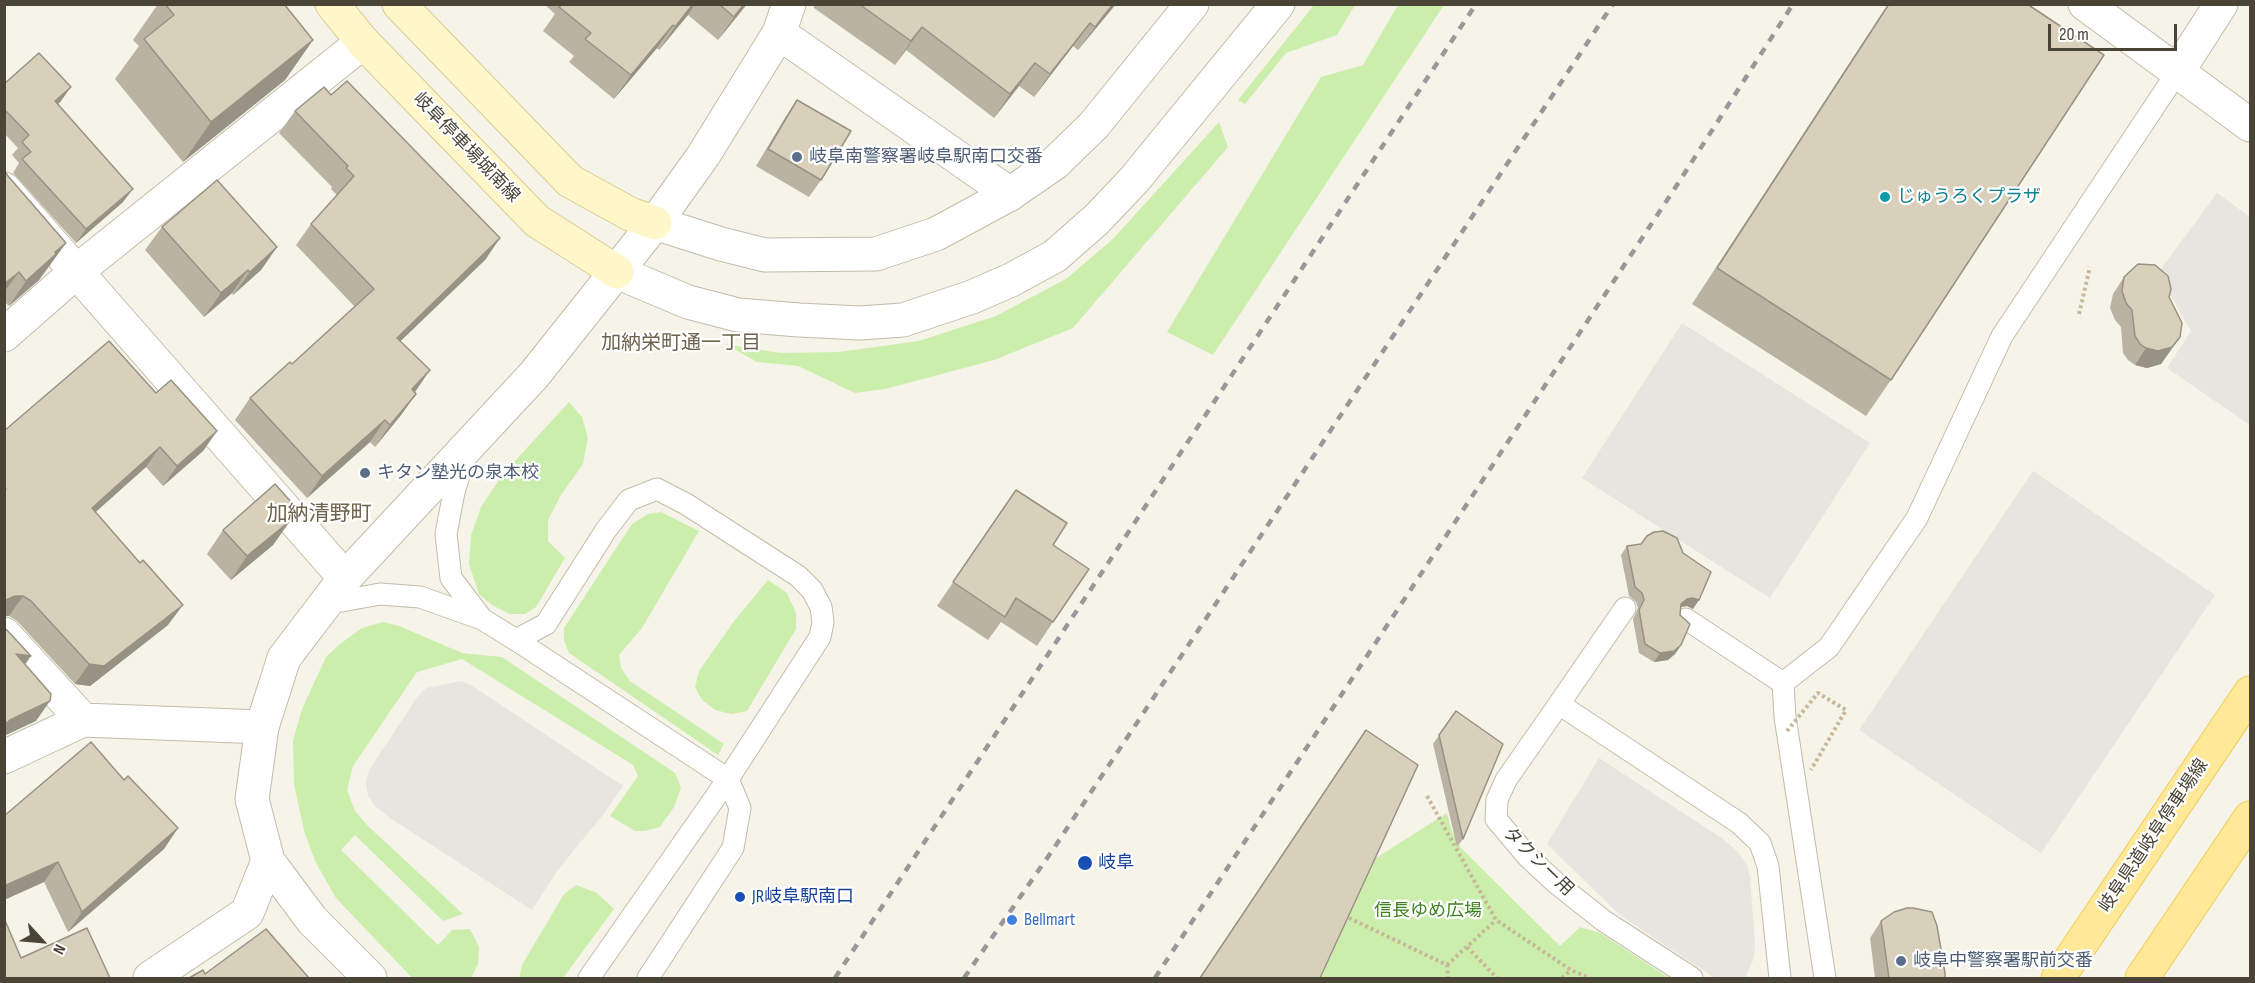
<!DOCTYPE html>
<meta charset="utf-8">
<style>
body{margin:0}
#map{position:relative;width:2255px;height:983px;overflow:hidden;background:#f6f3e8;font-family:"Sofia Sans Condensed",sans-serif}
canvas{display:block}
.frame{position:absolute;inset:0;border:6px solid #4a4436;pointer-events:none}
.north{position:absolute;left:12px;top:911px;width:60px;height:60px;-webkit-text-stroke:4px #fff;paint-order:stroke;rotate:116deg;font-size:16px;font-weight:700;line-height:24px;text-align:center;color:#4a4436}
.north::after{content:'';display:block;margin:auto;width:21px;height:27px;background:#4a4436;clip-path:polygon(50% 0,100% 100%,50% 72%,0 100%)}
.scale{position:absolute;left:2048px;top:24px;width:129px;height:27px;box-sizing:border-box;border:3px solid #4a4436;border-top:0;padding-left:8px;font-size:18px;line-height:21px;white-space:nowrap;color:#4a4436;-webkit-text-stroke:4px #fff;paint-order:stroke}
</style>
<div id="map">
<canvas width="2255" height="983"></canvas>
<div class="frame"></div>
<div class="north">N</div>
<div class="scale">20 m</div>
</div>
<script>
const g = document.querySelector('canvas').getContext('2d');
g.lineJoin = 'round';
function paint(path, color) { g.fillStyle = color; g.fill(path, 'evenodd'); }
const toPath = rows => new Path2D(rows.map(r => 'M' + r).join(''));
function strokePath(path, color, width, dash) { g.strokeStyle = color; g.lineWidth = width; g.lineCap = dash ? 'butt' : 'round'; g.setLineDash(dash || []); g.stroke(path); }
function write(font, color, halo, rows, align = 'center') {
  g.font = font + ' "Sofia Sans Condensed","Noto Sans JP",sans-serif'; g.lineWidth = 4.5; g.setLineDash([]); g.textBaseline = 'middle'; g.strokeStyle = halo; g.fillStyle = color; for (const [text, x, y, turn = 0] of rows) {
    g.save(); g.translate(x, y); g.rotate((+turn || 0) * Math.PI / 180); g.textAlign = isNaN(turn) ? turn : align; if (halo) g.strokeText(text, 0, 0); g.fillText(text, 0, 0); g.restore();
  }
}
const green = toPath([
 [1314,5,1355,5,1337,35,1286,53,1245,104,1238,100],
 [1398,5,1444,5,1213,355,1167,332,1321,77,1363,65],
 [1219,122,1228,147,1073,328,994,360,885,389,855,393,798,366,757,362,725,344,780,353,839,352,919,341,996,316,1066,279,1113,239],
 [569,402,582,417,588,438,583,464,561,495,548,520,548,541,565,558,536,607,525,614,510,614,492,605,479,594,469,564,471,535,481,507,503,474],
 [661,512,699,531,642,628,619,655,621,668,630,681,724,744,718,755,569,653,564,641,564,628,632,524,648,514],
 [768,580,787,593,796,613,796,629,747,711,731,714,715,710,702,700,695,687,699,671,735,620],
 [383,622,399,626,462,653,502,657,675,773,681,788,674,807,660,827,644,831,635,831,610,816,638,776,633,765,462,659,417,672,353,766,347,790,355,811,368,826,463,914,443,921,355,835,341,850,438,945,452,930,470,929,479,947,478,964,471,978,412,978,336,898,316,863,305,834,294,785,293,741,302,709,326,657,340,644,362,628],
 [1447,813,1452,832,1461,848,1560,946,1580,927,1600,933,1669,978,1321,978,1376,858],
 [576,885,597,893,614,909,563,978,519,978,522,965,564,894]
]);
const parking = toPath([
 [2217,193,2250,217,2250,425,2167,368,2191,331,2158,273],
 [1682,323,1870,443,1770,598,1582,478],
 [2033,471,2215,595,2041,853,1859,730],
 [462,681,471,685,623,786,602,816,557,871,532,910,390,818,375,806,368,796,366,782,369,770,418,696,426,688],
 [1599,758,1723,839,1739,853,1748,867,1750,878,1755,943,1754,958,1745,978,1715,978,1621,916,1547,844]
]);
const path = toPath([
 [2079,314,2090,267],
 [1427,796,1496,920,1571,970,1589,978],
 [1349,918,1447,965,1448,978],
 [1467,947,1497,978],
 [1447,965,1496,920],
 [1562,978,1571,970]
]);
const service = toPath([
 [465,456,454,492,446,534,451,578,482,619],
 [325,604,380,594,420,597,482,619,516,640,546,624,606,530,629,500,657,489,686,504,798,576,812,590,821,607,823,622,820,637,728,779,589,978],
 [1625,608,1559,704,1739,823,1760,843,1768,866,1780,978],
 [1686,619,1783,683,1785,717,1825,978],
 [516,640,728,779,740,808,733,848,648,978],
 [1783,683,1829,647,1917,518,2002,336,2178,71],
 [1559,704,1506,780,1497,800,1496,819,1528,857,1556,883,1604,921,1692,978]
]);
const minor = toPath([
 [2085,4,2250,125],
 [779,33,1010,194],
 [4,189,345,578],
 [655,223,703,156,779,33,789,4],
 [4,335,77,271,363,42],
 [4,634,83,720],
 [4,757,83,720,262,727],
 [150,978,247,913,268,861]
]);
const tertiary = toPath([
 [2178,71,2221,4],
 [617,272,688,302,738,315,799,320,860,323,903,320,972,297,1011,280,1055,256,1097,219,1134,180,1278,4],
 [370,978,312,920,268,861,252,799,262,727,284,658,345,578,534,375,655,223,721,244,765,255,876,254,936,234,1010,194,1055,163,1094,125,1192,4]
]);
const secondary = toPath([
 [332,4,363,42,537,221,617,272],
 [399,4,570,181,630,214,655,223]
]);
const primary = toPath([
 [2058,978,2250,693],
 [2142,978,2250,818]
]);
const rail = toPath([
 [835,978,1476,4],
 [964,978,1052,851,1613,4],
 [1155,978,1677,185,1793,4]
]);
const pathBridge = toPath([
 [1787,731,1818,693,1846,710,1811,770]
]);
const wall = toPath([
 [158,4,284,4,313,40,285,80,183,162,115,79,139,46,133,40],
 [544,4,747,4,718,40,688,15,659,50,657,48,614,99,569,62,574,56,543,31,555,14],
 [814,4,1116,4,1078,50,1073,46,1034,97,1019,86,994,118,906,50,895,65,814,8],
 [1888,4,2027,4,1891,380,1866,416,1692,304],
 [4,84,61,101,58,104,123,202,76,243,13,173,19,163,12,155,18,148,4,133],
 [331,95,500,238,485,260,400,341,415,392,416,394,401,415,375,447,370,442,307,498,235,420,250,398,292,364,355,307,296,245,311,224,337,195,331,189,332,187,279,133,295,111],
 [797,100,821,180,809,197,756,166,786,116],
 [4,170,8,176,66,243,39,280,9,306,4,301],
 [162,227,277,247,261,270,233,295,232,293,204,317,145,250],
 [2124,277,2169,297,2180,337,2161,364,2147,368,2135,365,2128,360,2123,353,2121,327,2115,320,2110,308,2113,294],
 [156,393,217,431,203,451,163,486,146,467,95,512,168,625,90,686,75,684,17,621,9,616,4,616,4,431],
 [1016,490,1053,545,1053,622,1037,646,1001,622,988,640,937,606],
 [290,521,273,545,231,580,207,554,223,530],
 [1627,546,1693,609,1687,606,1681,607,1681,645,1675,654,1668,660,1654,662,1639,653,1633,619,1638,608,1636,602,1629,596,1621,555],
 [1456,711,1463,839,1457,847,1433,744],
 [124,780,178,828,164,849,68,932,44,882,4,900,4,816],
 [1881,921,1945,978,1875,978,1870,938]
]);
const shadedWall = toPath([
 [693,4,695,4,688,15,659,50,675,27],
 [744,4,747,4,718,40,734,17],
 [1113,4,1116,4,1078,50,1095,27],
 [1090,23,1073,46,1034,97,1050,74],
 [673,25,657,48,614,99,631,75],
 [922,27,906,50,895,65,911,41],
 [313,40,285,80,183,162,211,122],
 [1035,63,1019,86,994,118,1010,94],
 [71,87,61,101,46,115,55,101],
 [133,189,123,202,76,243,86,229],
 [500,238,485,260,381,360,397,338],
 [66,243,39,280,9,306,26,281,55,252],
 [277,247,261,270,233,295,250,272],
 [248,270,232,293,204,317,221,293],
 [19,272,4,292,4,284],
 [2180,337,2161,364,2147,368,2135,365,2146,348],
 [430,370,415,392,412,389],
 [416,394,401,415,375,447,390,425],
 [385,420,370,442,307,498,322,476],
 [217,431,203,451,163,486,177,466],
 [160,447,146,467,78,528,92,508],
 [290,521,273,545,231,580,247,556],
 [15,596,23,596,9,616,4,616,4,602,6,600],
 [1693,598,1699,600,1693,609,1687,606,1681,607,1681,604,1687,599],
 [183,605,168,625,90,686,75,684,89,664],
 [1681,645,1675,654,1668,660,1654,662,1660,653],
 [16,654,31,656,17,676],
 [50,701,36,721,4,736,4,725,10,720],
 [178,828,164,849,68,932,82,912],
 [58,862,44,882,4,900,4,886]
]);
const building = toPath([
 [165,4,284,4,313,40,211,122,144,39,174,15,165,4],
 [562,4,693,4,675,27,673,25,631,75,585,39,591,33,559,7,562,4],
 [719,4,744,4,734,17,719,4],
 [859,4,1113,4,1095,27,1090,23,1050,74,1035,63,1010,94,922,27,911,41,859,4],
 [1889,4,2027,4,2104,55,1891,380,1717,268,1889,4],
 [39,53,71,87,55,101,133,189,86,229,22,159,31,152,22,142,29,135,4,109,4,84,39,53],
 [347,81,500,238,397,338,430,370,412,389,416,394,390,425,385,420,322,476,250,398,290,362,292,364,374,289,311,224,354,176,346,168,348,166,295,111,324,87,331,95,347,81],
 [797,100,851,131,821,180,768,149,797,100],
 [4,170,8,176,66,243,55,252,56,254,26,281,19,272,4,284,4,170],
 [217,180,277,247,250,272,248,270,221,293,162,227,217,180],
 [2138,264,2155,265,2168,276,2171,289,2169,297,2182,323,2180,337,2172,347,2158,351,2146,348,2140,344,2135,336,2132,310,2126,303,2122,291,2124,277,2138,264],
 [109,341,156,393,171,380,217,431,177,466,160,447,92,508,140,563,143,560,183,605,104,666,89,664,31,601,23,596,15,596,6,600,4,602,4,490,6,489,4,487,4,431,109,341],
 [275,484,293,504,290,521,247,556,223,530,275,484],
 [1016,490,1067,523,1053,545,1089,569,1053,622,1016,598,1005,617,953,582,1016,490],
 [1663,531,1677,538,1683,553,1711,572,1699,600,1693,598,1687,599,1681,604,1680,615,1690,624,1681,645,1674,651,1660,653,1645,644,1639,610,1644,600,1642,593,1635,587,1627,546,1641,544,1647,536,1654,532,1663,531],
 [4,627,31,656,16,654,51,694,50,701,10,720,4,725,4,627],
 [1456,711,1503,744,1463,839,1439,735,1456,711],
 [1366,730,1418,765,1320,978,1200,978,1366,730],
 [91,742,124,780,128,776,178,828,82,912,58,862,4,886,4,816,91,742],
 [1907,908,1913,908,1932,912,1937,926,1945,973,1945,978,1889,978,1881,921,1894,912,1907,908],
 [4,918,21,958,87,928,110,978,4,978,4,918],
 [266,929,309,978,189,978,203,970,205,974,266,929]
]);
const markers = [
 [797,157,6,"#5c6f8a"],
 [1885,197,6,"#0f9aa8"],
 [365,473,6,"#5c6f8a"],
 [1085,863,8,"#1a4fb4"],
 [740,897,6,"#1a4fb4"],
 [1012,920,6,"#3f7fe0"],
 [1901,961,6,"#5c6f8a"]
];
const streetNames = [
 ["岐阜停車場城南線",466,148,46],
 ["岐阜県道岐阜停車場線",2154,836,-56],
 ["タクシー用",1538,862,44]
];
const serviceNames = [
 ["岐阜南警察署岐阜駅南口交番",809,157],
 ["キタン塾光の泉本校",377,473],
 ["岐阜中警察署駅前交番",1913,961]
];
const cultureNames = [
 ["じゅうろくプラザ",1897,197]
];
const transitNames = [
 ["岐阜",1098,863],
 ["JR岐阜駅南口",752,897]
];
const parkNames = [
 ["信長ゆめ広場",1428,911]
];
const shopNames = [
 ["Bellmart",1024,920]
];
const neighbourhoodNames = [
 ["加納栄町通一丁目",681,344]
];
const quarterNames = [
 ["加納清野町",319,515]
];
paint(green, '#cceead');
paint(parking, '#e7e5e0');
strokePath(service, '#c2bcaa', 23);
strokePath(minor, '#c2bcaa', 35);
strokePath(tertiary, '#c2bcaa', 35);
strokePath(secondary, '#dacc94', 35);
strokePath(primary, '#f0ce5c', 35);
strokePath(path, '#c6b999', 4, [3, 3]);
strokePath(service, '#fff', 21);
strokePath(minor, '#fff', 33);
strokePath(tertiary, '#fff', 33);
strokePath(secondary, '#fff6c9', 33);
strokePath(primary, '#ffe998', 33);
strokePath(rail, '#989898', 4.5, [8, 8]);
strokePath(pathBridge, '#c6b999', 4, [3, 3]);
paint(wall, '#bbb3a2');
paint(shadedWall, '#989284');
paint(building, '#d9d0bc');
strokePath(building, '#989284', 1.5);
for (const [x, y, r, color] of markers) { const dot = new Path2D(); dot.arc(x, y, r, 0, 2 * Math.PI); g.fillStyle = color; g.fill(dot); strokePath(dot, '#fff', 2); }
write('18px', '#4a4436', '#fff', streetNames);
write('18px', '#4e5e75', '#fff', serviceNames, 'left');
write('18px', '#0d838f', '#fff', cultureNames, 'left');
write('18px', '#164399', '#fff', transitNames, 'left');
write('18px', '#408322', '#fff', parkNames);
write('18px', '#366cbe', '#fff', shopNames, 'left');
write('20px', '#6e634c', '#fff', neighbourhoodNames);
write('21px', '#6e634c', '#fff', quarterNames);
</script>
